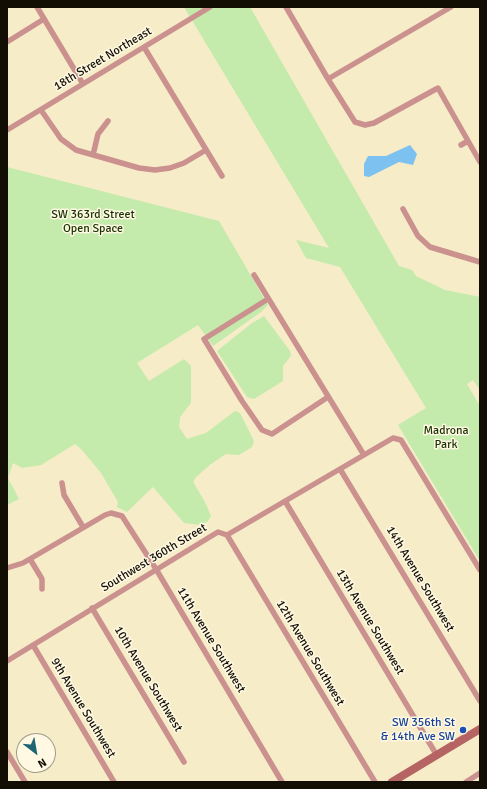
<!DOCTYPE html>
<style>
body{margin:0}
#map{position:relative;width:487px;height:789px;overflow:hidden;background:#f6ecc7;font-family:Signika,sans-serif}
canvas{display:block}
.frame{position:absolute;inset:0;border:8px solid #120e03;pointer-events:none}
.north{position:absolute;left:16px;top:733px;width:40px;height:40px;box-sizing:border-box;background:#fff9e3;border:1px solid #a09b89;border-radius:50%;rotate:149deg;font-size:11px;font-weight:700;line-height:16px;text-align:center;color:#120e03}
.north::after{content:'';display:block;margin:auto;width:14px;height:18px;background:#1d6673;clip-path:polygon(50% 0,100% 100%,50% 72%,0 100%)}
</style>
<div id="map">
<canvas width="487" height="789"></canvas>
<div class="frame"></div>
<div class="north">N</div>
</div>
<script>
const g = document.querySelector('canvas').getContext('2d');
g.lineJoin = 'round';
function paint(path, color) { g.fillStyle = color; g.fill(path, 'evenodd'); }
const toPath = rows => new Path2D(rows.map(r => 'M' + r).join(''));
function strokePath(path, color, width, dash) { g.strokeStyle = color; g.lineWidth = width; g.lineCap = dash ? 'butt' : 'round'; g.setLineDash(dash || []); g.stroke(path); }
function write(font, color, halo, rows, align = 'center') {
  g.font = font + ' Signika,sans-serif'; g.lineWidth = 3; g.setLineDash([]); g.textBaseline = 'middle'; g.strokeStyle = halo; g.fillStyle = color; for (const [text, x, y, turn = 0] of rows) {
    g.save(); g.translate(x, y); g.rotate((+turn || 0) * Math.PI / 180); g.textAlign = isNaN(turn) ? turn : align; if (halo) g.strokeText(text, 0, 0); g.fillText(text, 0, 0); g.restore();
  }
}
const green = toPath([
 [184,7,250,7,399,266,412,270,416,276,445,290,480,297,480,390,473,380,467,384,480,406,480,561,398,425,426,408,340,267,306,258,296,240,329,248],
 [7,167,219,221,268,305,261,312,213,346,198,325,137,363,149,381,184,359,191,366,191,403,180,417,179,427,187,439,206,433,235,411,240,413,254,441,252,447,239,455,226,454,211,464,196,477,193,482,205,502,211,516,208,521,202,525,184,523,153,487,127,512,117,507,118,502,101,473,82,450,75,444,41,465,22,468,13,463,8,478,19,499,7,505],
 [264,316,290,351,291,356,283,366,283,381,254,399,247,397,217,351,252,323]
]);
const water = toPath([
 [410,145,417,154,413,165,399,162,369,177,364,176,364,164,368,156,386,156]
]);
const street = toPath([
 [37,7,83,84],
 [286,7,328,79,355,122,365,125,374,123,438,88,480,162],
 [7,42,44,19],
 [144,47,222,176],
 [328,79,451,7],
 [41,110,61,139,76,150,139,168,155,170,170,168,184,163,206,150],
 [7,130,210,7],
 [461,145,468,141],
 [93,155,98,134,108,121],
 [403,209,418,236,430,247,480,262],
 [254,275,364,455],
 [268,299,204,339,242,401,262,430,272,434,328,397],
 [340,469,480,701],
 [62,483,64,495,83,527],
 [285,501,436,754],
 [227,535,375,782],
 [30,559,42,579,42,589],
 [7,568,23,563,105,515,111,513,122,516,156,569,282,782],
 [92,608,184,762],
 [33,645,114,782],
 [7,661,213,535,218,532,227,535,393,438,401,440,480,570],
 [7,752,25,782],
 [466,782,480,773]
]);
const secondary = toPath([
 [392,782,480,729]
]);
const markers = [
 [463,730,4,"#1a4fb4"]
];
const streetNames = [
 ["18th Street Northeast",103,59,-31],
 ["Southwest 360th Street",154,558,-31],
 ["14th Avenue Southwest",420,579,59],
 ["13th Avenue Southwest",370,622,59],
 ["11th Avenue Southwest",211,640,59],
 ["12th Avenue Southwest",310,653,59],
 ["10th Avenue Southwest",148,679,59],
 ["9th Avenue Southwest",83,708,59]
];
const parkNames = [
 ["SW 363rd Street",93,215],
 ["Open Space",93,229],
 ["Madrona",446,431],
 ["Park",446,445]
];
const transitNames = [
 ["SW 356th St",455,723],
 ["& 14th Ave SW",455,737]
];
paint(green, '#c4eaac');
paint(water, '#7cc1ef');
strokePath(street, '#ca918f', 5.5);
strokePath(secondary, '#b56363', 8);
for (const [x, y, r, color] of markers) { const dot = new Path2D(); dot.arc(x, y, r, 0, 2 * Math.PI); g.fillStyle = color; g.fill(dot); strokePath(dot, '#fff9e3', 1.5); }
write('12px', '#120e03', '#fff9e3', streetNames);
write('12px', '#1a3205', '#fff9e3', parkNames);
write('12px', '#164399', '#fff9e3', transitNames, 'right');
</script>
